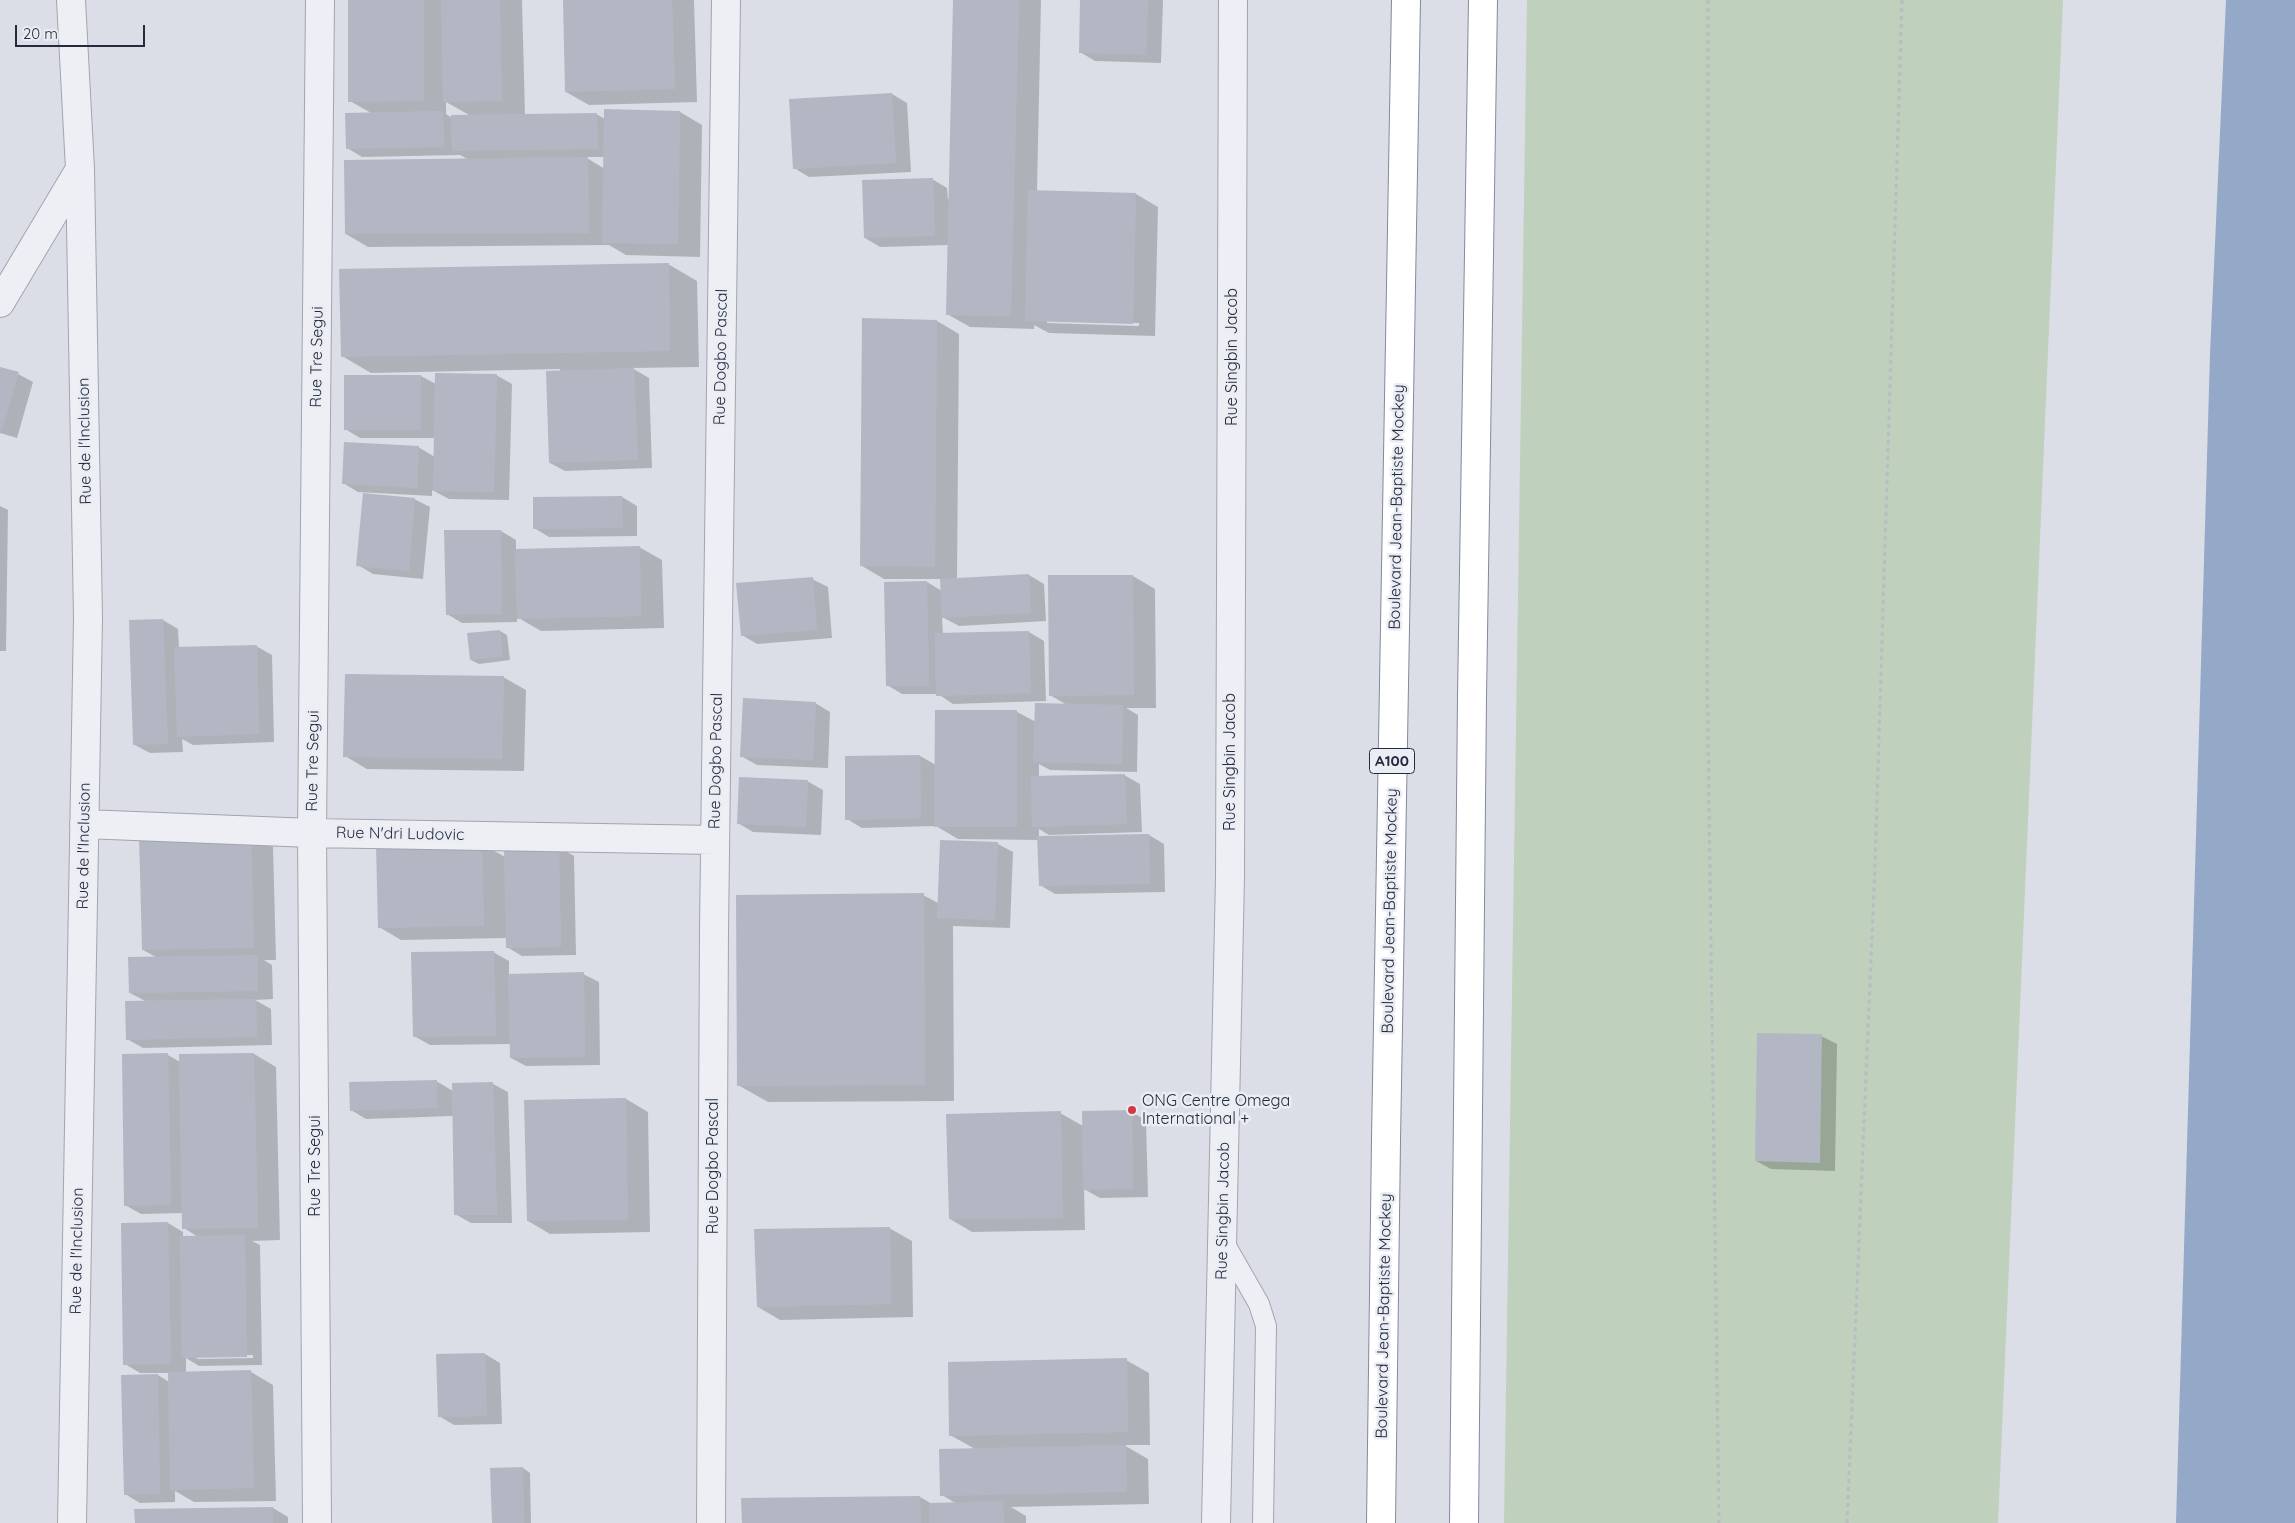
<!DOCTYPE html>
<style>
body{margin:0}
#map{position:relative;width:2295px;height:1523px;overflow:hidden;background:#dbdee6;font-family:Quicksand,sans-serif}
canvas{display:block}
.scale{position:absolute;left:15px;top:25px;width:130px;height:22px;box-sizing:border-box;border:2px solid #252b3c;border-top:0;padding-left:6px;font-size:15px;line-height:18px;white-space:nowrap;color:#252b3c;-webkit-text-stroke:4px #eaedf4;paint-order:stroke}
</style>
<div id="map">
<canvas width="2295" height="1523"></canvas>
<div class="scale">20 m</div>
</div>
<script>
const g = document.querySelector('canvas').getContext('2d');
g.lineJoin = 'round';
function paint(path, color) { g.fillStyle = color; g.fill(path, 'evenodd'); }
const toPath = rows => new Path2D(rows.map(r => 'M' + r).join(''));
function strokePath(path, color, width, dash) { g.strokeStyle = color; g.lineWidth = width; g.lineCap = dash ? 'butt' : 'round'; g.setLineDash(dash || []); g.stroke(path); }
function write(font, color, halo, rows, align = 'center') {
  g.font = font + ' Quicksand,sans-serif'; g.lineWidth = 5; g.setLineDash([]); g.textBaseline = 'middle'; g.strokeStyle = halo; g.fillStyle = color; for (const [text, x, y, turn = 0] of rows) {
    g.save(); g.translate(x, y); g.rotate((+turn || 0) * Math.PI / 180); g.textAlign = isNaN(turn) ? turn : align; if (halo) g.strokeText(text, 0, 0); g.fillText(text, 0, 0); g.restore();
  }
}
const green = toPath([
 [1527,0,2063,0,1998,1523,1504,1523]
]);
const water = toPath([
 [2226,0,2295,0,2295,1523,2176,1523,2210,354]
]);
const shadow = toPath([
 [349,0,522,0,525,115,596,114,605,119,680,112,702,125,700,257,626,255,609,245,368,247,346,234,469,160,460,155,362,157,347,148,371,113,350,101],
 [446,102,471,116,452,118,446,114],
 [585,157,605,157,605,169],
 [564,0,694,0,697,102,589,105,566,92],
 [955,0,1041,0,1037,191,1136,194,1158,207,1155,336,1049,333,1034,325,1034,329,970,327,947,314,949,245,880,247,865,238,932,179,947,188,948,199,950,199],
 [1047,320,1139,323,1139,326,1047,323],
 [1081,0,1163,0,1161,63,1095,61,1080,52],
 [892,94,907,103,911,172,809,177,794,168],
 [668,264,697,281,699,367,632,368,649,378,652,468,565,471,550,463,560,369,371,373,342,356],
 [937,321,959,334,957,579,1029,575,1044,584,1046,621,959,626,942,617,943,635,1029,632,1044,641,1046,701,953,704,938,694,902,694,887,685,927,582,942,591,941,579,884,579,862,566],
 [0,368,18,374,33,382,17,438,0,433],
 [496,375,512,384,509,500,449,499,432,490,432,496,358,492,343,483,418,447,435,457,435,438,360,438,345,429,345,377,421,376,436,384],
 [622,497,637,506,637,536,549,537,534,528,534,498],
 [414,499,430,507,423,579,373,574,358,565],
 [0,506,8,510,6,651,0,651],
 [501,531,516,540,516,550,639,547,662,560,664,628,541,631,517,617,517,622,462,623,447,614],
 [1133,576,1155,589,1156,708,1126,708,1138,715,1137,772,1050,770,1039,764,1039,777,1124,775,1140,784,1142,832,1049,835,1039,829,1039,837,1149,835,1164,844,1165,892,1055,894,1040,885,1039,840,958,839,936,826,862,828,847,819,920,756,936,765,936,711,1017,712,1036,722,1067,705,1050,695],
 [812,579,828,587,832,638,757,644,742,635],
 [163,620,178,629,179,648,256,646,272,655,274,742,193,745,182,739,183,752,150,753,135,745],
 [500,631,507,635,510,660,479,664,471,660],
 [503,677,526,690,524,771,367,769,345,756],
 [815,703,830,712,828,768,757,765,741,756],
 [807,781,823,790,821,835,753,832,738,823],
 [250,834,273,847,276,960,264,960,272,965,273,999,255,1000,271,1009,272,1045,143,1048,127,1039,147,1002,130,993,158,958,143,950],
 [941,841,998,844,1013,852,1010,928,953,926,954,1101,768,1102,738,1085,923,895,938,903],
 [482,844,505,857,559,847,574,856,576,955,522,956,507,947,507,938,401,940,379,927],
 [493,952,509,961,509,975,583,974,599,982,600,1065,526,1066,511,1058,511,1044,430,1045,414,1036],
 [1821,1036,1837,1044,1835,1171,1771,1169,1756,1161],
 [254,1054,276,1067,280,1240,252,1241,260,1245,262,1365,199,1366,186,1358,186,1373,251,1372,273,1385,276,1501,194,1502,175,1491,175,1502,140,1503,125,1494,158,1375,169,1382,169,1373,140,1373,125,1364,122,1224,168,1223,183,1232,183,1237,198,1237,184,1228,183,1213,141,1214,125,1205,168,1055,180,1062],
 [253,1355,253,1358,197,1359,197,1356],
 [436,1081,453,1091,453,1084,493,1084,508,1092,512,1223,471,1223,455,1214,453,1116,366,1119,351,1110],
 [626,1099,648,1112,650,1232,550,1234,528,1221],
 [1131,1112,1146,1120,1148,1197,1100,1198,1084,1189,1085,1230,972,1232,950,1219,1060,1113,1083,1126],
 [889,1228,912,1241,913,1317,780,1320,758,1307],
 [485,1354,500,1363,502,1424,454,1425,439,1416],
 [1126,1360,1149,1373,1150,1445,1124,1445,1148,1459,1149,1504,1011,1507,1026,1516,1026,1523,743,1523,920,1497,932,1504,957,1504,942,1495,975,1449,950,1435],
 [523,1468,530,1473,531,1523,493,1523],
 [273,1508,288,1517,288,1523,136,1523]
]);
const building = toPath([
 [348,0,424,0,424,101,348,102],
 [441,0,500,0,502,101,443,102],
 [563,0,672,0,675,89,565,92],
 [953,0,1019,0,1011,316,946,315],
 [1080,0,1148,0,1146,55,1079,53],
 [892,93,896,163,793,169,789,99],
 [604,109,680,111,678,244,602,243],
 [443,111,444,147,346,149,345,113],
 [597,113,598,149,452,151,451,115],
 [588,157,589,233,345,234,344,160],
 [933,178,935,236,864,238,862,180],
 [1028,190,1136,193,1133,324,1025,321],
 [669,263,670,351,341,357,339,269],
 [862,318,937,320,935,567,860,566],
 [0,367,19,372,2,431,0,430],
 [634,368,638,460,549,463,546,371],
 [435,373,497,374,494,492,433,491],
 [344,375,421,375,421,430,344,430],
 [344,442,419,446,417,488,342,484],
 [363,493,415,498,409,571,356,566],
 [622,496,623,528,533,529,533,497],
 [444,530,501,530,502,614,446,615],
 [640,546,641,616,517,619,515,549],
 [1029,574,1031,613,942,618,940,579],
 [1048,575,1133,575,1134,695,1049,696],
 [813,577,817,630,741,636,736,583],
 [927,581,929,686,886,686,884,582],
 [163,619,168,744,133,745,129,620],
 [500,630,503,656,470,660,467,633],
 [1029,631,1031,693,936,696,935,633],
 [257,645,259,734,177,737,174,647],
 [345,674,504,676,502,759,343,757],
 [743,698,816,702,813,760,740,757],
 [1035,703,1123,705,1122,764,1033,762],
 [935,710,1017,710,1017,827,934,827],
 [920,755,921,818,845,820,845,756],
 [1125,774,1127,824,1032,827,1031,776],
 [739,777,808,780,806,827,737,824],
 [251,833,254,948,142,950,139,835],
 [1149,834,1150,884,1039,886,1037,836],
 [940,840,998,842,995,920,937,918],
 [482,842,484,926,378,928,376,844],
 [559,846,561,947,506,948,504,847],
 [924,893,925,1085,737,1086,736,895],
 [494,951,496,1036,413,1037,411,952],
 [258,955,258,991,129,993,128,957],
 [584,972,585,1057,510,1058,508,974],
 [256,999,257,1037,126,1040,125,1001],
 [1757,1033,1822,1034,1820,1163,1755,1161],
 [168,1053,171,1205,124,1206,122,1054],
 [254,1053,258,1228,182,1229,179,1054],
 [437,1080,437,1108,350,1111,349,1082],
 [493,1082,497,1215,454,1215,452,1083],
 [626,1098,628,1220,527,1221,524,1100],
 [1132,1110,1133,1189,1083,1190,1082,1111],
 [1061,1111,1063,1218,949,1219,946,1114],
 [168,1222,171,1364,123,1365,121,1223],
 [890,1227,891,1304,757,1307,754,1229],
 [245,1235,247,1357,182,1358,180,1236],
 [485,1353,487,1416,438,1417,436,1354],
 [1127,1358,1128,1432,949,1436,948,1362],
 [251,1370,254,1488,170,1490,168,1372],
 [158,1374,160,1494,124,1495,121,1375],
 [1126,1445,1127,1492,940,1496,939,1449],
 [523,1467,524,1523,492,1523,490,1468],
 [920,1496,921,1523,742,1523,741,1498],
 [1003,1501,1004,1523,929,1523,929,1503],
 [273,1507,273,1523,135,1523,134,1509]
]);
const path = toPath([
 [1708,0,1707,659,1719,1523],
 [1847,1523,1875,865,1902,0]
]);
const service = toPath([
 [1223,1241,1259,1304,1266,1326,1263,1523]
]);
const minor = toPath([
 [71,0,80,169,88,618,72,1523],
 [0,303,80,169],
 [84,824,312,833,715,840],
 [317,1523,312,833,320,0],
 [711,1523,714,930,726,0]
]);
const tertiary = toPath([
 [1216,1523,1230,877,1233,0]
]);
const trunk = toPath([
 [1381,1523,1386,1140,1406,0],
 [1464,1523,1472,697,1483,0]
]);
const markers = [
 [1132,1110,5,"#d23943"]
];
const shields = [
 [1392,761,45]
];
const shieldNames = [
 ["A100",1392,761]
];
const streetNames = [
 ["Rue Tre Segui",317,357,-89],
 ["Rue Dogbo Pascal",721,357,-89],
 ["Rue Singbin Jacob",1232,357,-90],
 ["Rue de l'Inclusion",85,441,-91],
 ["Boulevard Jean-Baptiste Mockey",1397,507,-89],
 ["Rue Tre Segui",313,761,-89],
 ["Rue Dogbo Pascal",716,761,-89],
 ["Rue Singbin Jacob",1230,762,-90],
 ["Rue N'dri Ludovic",400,834,1],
 ["Rue de l'Inclusion",84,846,-89],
 ["Boulevard Jean-Baptiste Mockey",1390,911,-89],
 ["Rue Tre Segui",315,1166,-90],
 ["Rue Dogbo Pascal",713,1166,-90],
 ["Rue Singbin Jacob",1223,1211,-89],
 ["Rue de l'Inclusion",77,1251,-89],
 ["Boulevard Jean-Baptiste Mockey",1384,1316,-89]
];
const poiNames = [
 ["ONG Centre Omega",1142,1101],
 ["International +",1142,1119]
];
paint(green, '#bfd0bc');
paint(water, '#94a9c8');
paint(shadow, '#0003');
paint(building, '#b2b7c3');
strokePath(service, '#a1a5b0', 22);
strokePath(minor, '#a1a5b0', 30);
strokePath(tertiary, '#a1a5b0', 30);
strokePath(trunk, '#828a9d', 30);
strokePath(path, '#b9bcc4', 3, [4, 4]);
strokePath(service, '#edeff4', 20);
strokePath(minor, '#edeff4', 28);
strokePath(tertiary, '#edeff4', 28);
strokePath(trunk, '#fff', 28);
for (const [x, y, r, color] of markers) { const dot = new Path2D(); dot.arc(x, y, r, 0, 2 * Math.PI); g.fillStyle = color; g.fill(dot); strokePath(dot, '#eaedf4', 2); }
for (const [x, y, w] of shields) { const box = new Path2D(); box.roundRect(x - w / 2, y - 12.5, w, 25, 4); g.fillStyle = '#eaedf4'; g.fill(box); strokePath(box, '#252b3c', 1); }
write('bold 15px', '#252b3c', null, shieldNames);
write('16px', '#252b3c', '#eaedf4', streetNames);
write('16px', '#252b3c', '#eaedf4', poiNames, 'left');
</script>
